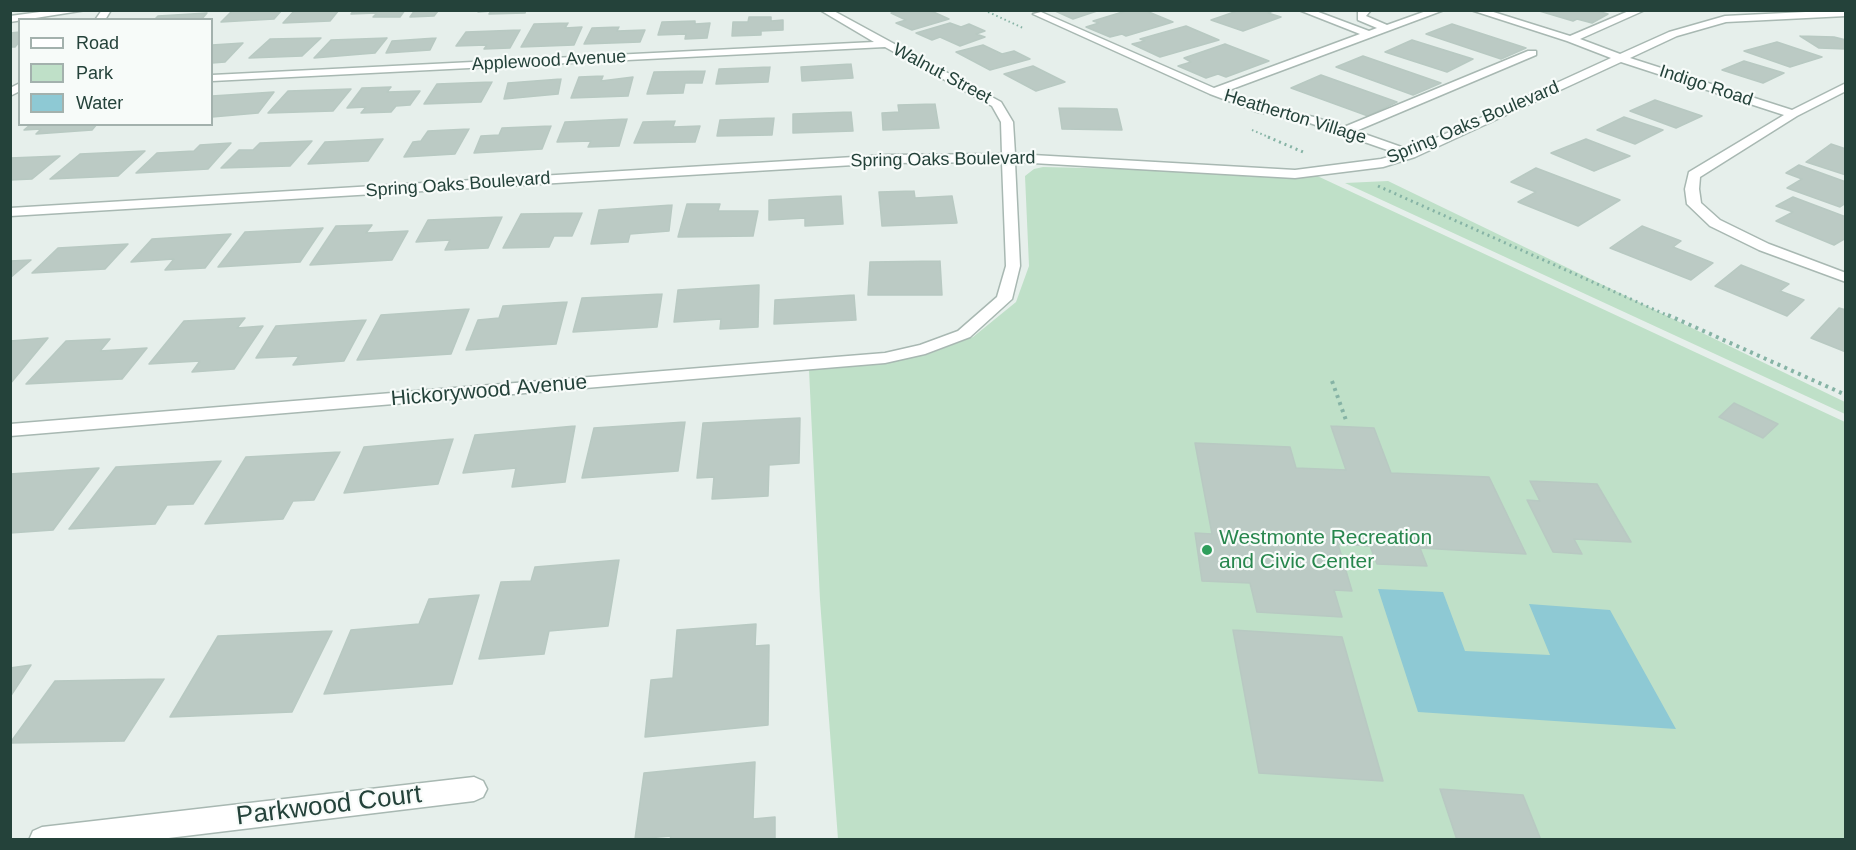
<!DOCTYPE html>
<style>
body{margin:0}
#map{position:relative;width:1856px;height:850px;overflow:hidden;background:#e6efeb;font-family:Arial,sans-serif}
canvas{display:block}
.frame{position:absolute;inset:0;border:12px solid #24423a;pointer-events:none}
.legend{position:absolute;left:18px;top:18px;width:195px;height:108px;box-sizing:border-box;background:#f7fbf9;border:2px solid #a3b1ad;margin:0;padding:8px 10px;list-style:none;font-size:18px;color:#24423a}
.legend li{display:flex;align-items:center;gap:12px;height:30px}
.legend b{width:30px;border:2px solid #a3b1ad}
</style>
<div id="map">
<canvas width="1856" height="850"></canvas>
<div class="frame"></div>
<ul class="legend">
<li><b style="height:8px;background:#fff"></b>Road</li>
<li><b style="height:16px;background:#bfe0c8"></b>Park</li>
<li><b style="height:16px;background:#8ec9d4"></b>Water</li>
</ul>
</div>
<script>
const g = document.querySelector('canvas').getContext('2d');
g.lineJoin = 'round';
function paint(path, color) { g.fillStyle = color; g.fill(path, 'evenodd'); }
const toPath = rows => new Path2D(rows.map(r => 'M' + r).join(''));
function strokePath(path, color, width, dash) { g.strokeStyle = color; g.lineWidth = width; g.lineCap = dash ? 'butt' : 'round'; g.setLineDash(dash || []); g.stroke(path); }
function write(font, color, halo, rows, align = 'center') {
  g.font = font + ' Arial,sans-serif'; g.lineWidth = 4.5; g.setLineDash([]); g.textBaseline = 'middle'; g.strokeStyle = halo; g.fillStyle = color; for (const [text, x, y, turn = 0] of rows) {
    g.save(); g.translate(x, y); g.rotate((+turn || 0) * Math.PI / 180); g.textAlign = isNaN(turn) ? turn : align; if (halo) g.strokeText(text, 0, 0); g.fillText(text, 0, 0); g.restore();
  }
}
const green = toPath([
 [1043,167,1172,170,1257,177,1295,177,1313,174,1845,422,1845,839,838,839,820,600,809,370,926,355,973,337,1016,302,1029,266,1025,176,1034,169],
 [1388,181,1845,402,1845,414,1345,183]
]);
const water = toPath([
 [1378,589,1443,592,1465,651,1550,655,1529,604,1610,610,1676,729,1418,712]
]);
const building = toPath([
 [282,10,274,19,221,22,232,11,282,10],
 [295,10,339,10,330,21,283,23,295,10],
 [354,10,405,10,400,17,373,17,377,13,351,14,354,10],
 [415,10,460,10,438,11,434,16,410,17,415,10],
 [479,10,526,10,525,13,489,14,491,11,478,12,479,10],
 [900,10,929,10,949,19,912,30,896,23,906,20,891,13,900,10],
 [1053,10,1100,10,1073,19,1053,10],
 [1129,10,1144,10,1173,22,1126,36,1122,34,1110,37,1086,27,1099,23,1093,21,1129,10],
 [1240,10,1276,10,1268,13,1281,17,1243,31,1211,20,1240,10],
 [1536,10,1594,10,1608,14,1592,23,1577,19,1573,21,1536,10],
 [207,13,201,20,154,20,158,16,207,13],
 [749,17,771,17,771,21,783,20,783,30,761,31,761,35,732,36,733,22,748,22,749,17],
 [695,21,695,24,710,23,707,38,685,39,686,34,658,35,662,22,695,21],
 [568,23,565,28,582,27,574,45,521,47,534,24,568,23],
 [950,23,961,27,969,24,985,31,976,34,985,37,960,46,940,37,932,40,916,33,950,23],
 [1452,24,1526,48,1501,59,1426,34,1452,24],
 [1186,26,1219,40,1160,57,1132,44,1145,41,1140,39,1186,26],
 [619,27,617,31,645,30,640,42,584,44,592,28,619,27],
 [520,30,510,48,484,49,487,45,456,46,466,32,520,30],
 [20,32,20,41,15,47,10,47,10,33,20,32],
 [1800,36,1834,37,1846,40,1846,49,1819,48,1800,36],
 [321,38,302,56,249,58,270,39,321,38],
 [387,38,375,53,314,58,331,40,387,38],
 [436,38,430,50,386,53,392,41,436,38],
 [1412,40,1473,59,1447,72,1385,52,1412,40],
 [1777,42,1822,57,1790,67,1744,51,1777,42],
 [243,43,225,62,212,63,212,45,243,43],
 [1225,44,1269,61,1226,77,1218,74,1206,78,1178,66,1191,62,1184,58,1225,44],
 [983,45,1002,54,1014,51,1030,59,990,70,956,52,983,45],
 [1363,56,1441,83,1413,95,1336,67,1363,56],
 [1744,61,1784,73,1763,83,1722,70,1744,61],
 [851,64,853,78,802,81,801,67,851,64],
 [1033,66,1065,82,1036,91,1004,74,1033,66],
 [770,67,768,82,716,84,719,69,770,67],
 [705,71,702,83,685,83,683,93,647,94,654,72,705,71],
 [1321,75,1397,102,1368,116,1291,88,1321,75],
 [603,76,601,81,633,77,628,96,571,98,579,77,603,76],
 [561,79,558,94,504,99,508,83,561,79],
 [492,82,481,102,424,104,437,84,492,82],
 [391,87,387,92,420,91,410,105,396,106,391,112,361,113,366,107,347,108,362,88,391,87],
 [351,89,333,111,268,113,288,91,351,89],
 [274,92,258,113,212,117,212,96,274,92],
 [1655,100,1702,116,1676,128,1630,111,1655,100],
 [935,104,939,128,883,130,882,113,899,112,898,105,935,104],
 [1059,108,1117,109,1122,130,1062,129,1059,108],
 [851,112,853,131,793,133,793,114,851,112],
 [1624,117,1663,130,1635,144,1597,130,1624,117],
 [774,118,772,135,717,136,720,120,774,118],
 [627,119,619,146,588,147,591,141,557,142,565,122,627,119],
 [675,121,673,127,700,126,695,142,634,143,643,122,675,121],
 [31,124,97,124,92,130,36,134,41,129,24,130,31,124],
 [551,126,542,149,474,153,481,136,499,135,502,128,551,126],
 [469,129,455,154,404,157,413,142,421,141,428,131,469,129],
 [383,139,368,161,308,164,325,142,383,139],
 [1586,139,1630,156,1594,171,1551,153,1586,139],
 [312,141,290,166,221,168,239,150,253,150,260,143,312,141],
 [231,143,208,169,136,173,157,153,194,151,200,145,231,143],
 [1831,144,1846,149,1846,175,1806,162,1831,144],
 [145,151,118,176,50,179,80,154,145,151],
 [60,156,32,179,10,180,10,158,60,156],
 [1799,165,1846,182,1846,203,1840,207,1787,188,1802,179,1786,173,1799,165],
 [1536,168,1620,200,1578,226,1518,202,1536,192,1511,182,1536,168],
 [914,191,915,198,952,196,957,223,882,226,879,192,914,191],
 [841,196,843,224,805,226,805,218,769,220,769,200,841,196],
 [1793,197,1846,217,1846,238,1834,245,1776,221,1793,212,1776,206,1793,197],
 [687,204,720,204,718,211,758,211,753,236,678,237,687,204],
 [672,205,669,231,630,234,628,242,591,244,599,210,672,205],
 [582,213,572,236,554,236,549,247,503,248,521,214,582,213],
 [502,217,488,248,445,250,450,240,416,242,428,220,502,217],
 [372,225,366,233,408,231,392,260,310,265,336,226,372,225],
 [1642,226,1681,241,1673,247,1713,263,1691,280,1610,248,1642,226],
 [323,228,300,262,218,267,245,232,323,228],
 [231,234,205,268,165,270,174,259,131,262,152,239,231,234],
 [128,244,105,269,32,273,58,248,128,244],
 [31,260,10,278,10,261,31,260],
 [940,261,942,295,868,295,870,262,940,261],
 [1741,265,1789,284,1780,291,1804,300,1787,316,1715,286,1741,265],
 [759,285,758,327,720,329,721,319,674,322,678,290,759,285],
 [662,294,657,327,573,332,582,298,662,294],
 [854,295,856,320,774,324,775,300,854,295],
 [567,302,556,344,466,350,478,320,499,318,503,306,567,302],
 [1839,308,1846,310,1846,352,1811,338,1839,308],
 [469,309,451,354,357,360,381,315,469,309],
 [245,318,237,328,263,326,234,369,192,372,200,361,149,364,184,321,245,318],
 [366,320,344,361,293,365,299,356,256,358,276,326,366,320],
 [48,338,10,384,10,341,48,338],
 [110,339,100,351,147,348,122,379,26,384,66,341,110,339],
 [1734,403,1778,424,1763,438,1719,417,1734,403],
 [800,418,799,463,769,465,768,496,712,499,714,477,697,478,703,423,800,418],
 [685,422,678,471,582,478,594,428,685,422],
 [575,426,565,482,512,487,516,468,463,473,475,435,575,426],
 [1331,426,1374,428,1391,473,1489,477,1526,554,1420,548,1427,566,1377,564,1370,546,1338,544,1352,591,1334,590,1342,617,1257,612,1250,583,1202,581,1195,533,1212,534,1195,443,1290,447,1296,468,1346,470,1331,426],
 [453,439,438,484,344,493,364,447,453,439],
 [340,452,314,500,293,501,283,519,205,524,246,457,340,452],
 [221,461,193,504,167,505,155,524,69,529,116,467,221,461],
 [99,468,53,530,10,533,10,474,99,468],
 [1530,481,1597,484,1631,542,1574,539,1582,554,1553,552,1527,500,1540,501,1530,481],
 [619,560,608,626,549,631,544,654,479,659,501,582,531,581,535,567,619,560],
 [479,595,452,684,324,694,351,630,419,624,429,599,479,595],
 [756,624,755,646,769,645,768,725,645,737,651,680,673,678,677,630,756,624],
 [1233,630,1342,637,1383,781,1259,773,1233,630],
 [332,631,292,712,170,717,218,636,332,631],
 [31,665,10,697,10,668,31,665],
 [164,679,124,741,10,743,55,681,164,679],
 [755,762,753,819,775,817,775,840,670,840,671,836,635,839,644,773,755,762],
 [1440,789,1523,795,1541,840,1457,840,1440,789]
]);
const pathFar2 = toPath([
 [984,10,1023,28],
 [1252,130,1271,138]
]);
const pathFar1 = toPath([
 [1268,137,1303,152],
 [1378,186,1671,317]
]);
const path = toPath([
 [1668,315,1846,395],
 [1332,381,1347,423]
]);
const minor = toPath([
 [55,10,86,10,10,22,10,16,55,10],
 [102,10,111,10,105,20,95,20,102,10],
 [820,10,832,10,1001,102,1013,122,1015,154,1295,170,1381,159,1399,154,1307,122,1258,112,1210,94,1033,14,1041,12,1214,88,1360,34,1299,10,1313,10,1369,31,1377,28,1358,20,1358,11,1371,10,1366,16,1387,25,1429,10,1444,10,1224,92,1265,107,1314,117,1344,127,1528,51,1536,51,1536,55,1356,131,1410,150,1611,58,1567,41,1471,10,1487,10,1570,36,1631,10,1645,10,1580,39,1620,54,1669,32,1725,16,1846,10,1846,16,1726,22,1677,36,1630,58,1792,110,1846,83,1846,91,1797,116,1700,177,1699,189,1701,203,1720,220,1769,244,1846,273,1846,282,1759,250,1710,226,1687,204,1685,189,1689,172,1784,115,1621,62,1415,157,1383,167,1295,178,1015,162,1020,266,1012,299,970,337,925,354,885,363,10,436,10,424,885,353,920,345,958,331,997,297,1006,266,1002,162,887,163,10,216,10,208,887,155,1002,154,1001,122,992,106,885,47,212,81,212,75,874,42,820,10],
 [20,83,20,91,10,96,10,88,20,83],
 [474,777,483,781,487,789,483,797,474,801,152,840,29,840,33,831,42,827,474,777]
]);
const markers = [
 [1207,550,6,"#2e9e5b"]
];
const farStreetnames = [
 ["Applewood Avenue",549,61,-3],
 ["Walnut Street",942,74,28],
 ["Indigo Road",1706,86,18],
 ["Heatherton Village",1295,117,17],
 ["Spring Oaks Boulevard",1473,123,-23],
 ["Spring Oaks Boulevard",943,160,-1],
 ["Spring Oaks Boulevard",458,185,-4]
];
const streetNames = [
 ["Hickorywood Avenue",489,391,-5]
];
const leisureNames = [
 ["Westmonte Recreation",1219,538],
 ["and Civic Center",1219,562]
];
const nearStreetnames = [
 ["Parkwood Court",329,806,-7]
];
paint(green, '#bfe0c8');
paint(water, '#8ec9d4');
paint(building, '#bbcac4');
strokePath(building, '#b8c9c2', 1.5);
strokePath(minor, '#a8b8b2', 3);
strokePath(pathFar2, '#86b3a5', 2, [1.5, 3]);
strokePath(pathFar1, '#86b3a5', 3, [2, 4]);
strokePath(path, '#86b3a5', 4, [3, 4.5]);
paint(minor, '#fff');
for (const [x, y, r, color] of markers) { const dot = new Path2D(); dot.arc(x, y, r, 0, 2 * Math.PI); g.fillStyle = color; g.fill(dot); strokePath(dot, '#f7fbf9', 2); }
write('18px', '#24423a', '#f7fbf9', farStreetnames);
write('21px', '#24423a', '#f7fbf9', streetNames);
write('21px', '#27864d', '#f7fbf9', leisureNames, 'left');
write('26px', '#24423a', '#f7fbf9', nearStreetnames);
</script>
